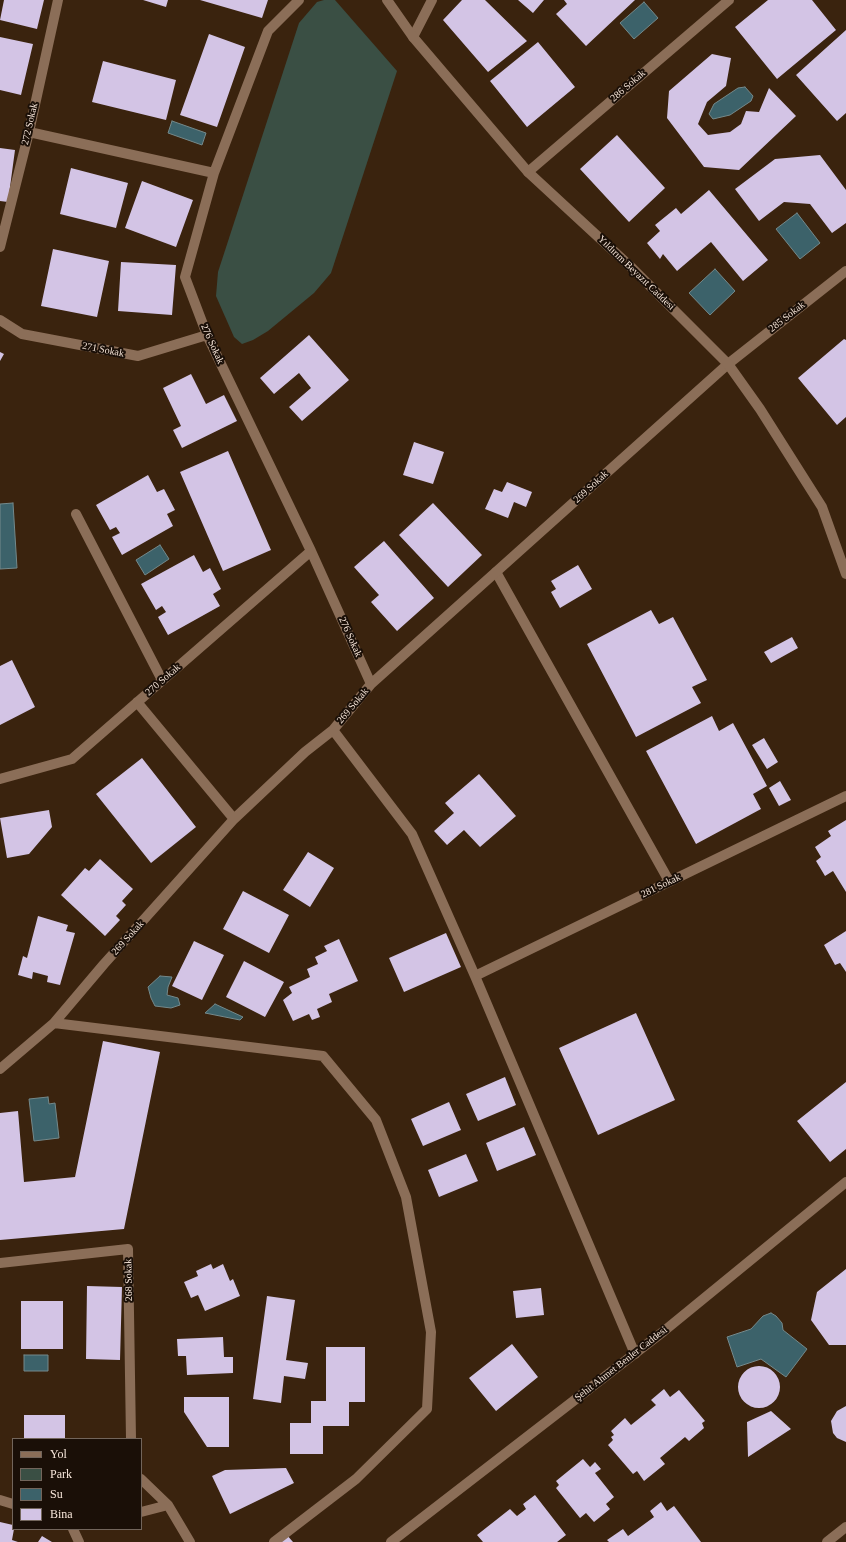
<!DOCTYPE html>
<meta charset="utf-8">
<style>
body{margin:0}
#map{position:relative;width:846px;height:1542px;overflow:hidden;background:#3a230e;font-family:Georgia,serif}
canvas{display:block}
.legend{position:absolute;left:12px;top:1438px;width:130px;height:92px;box-sizing:border-box;background:#1a0f07;border:1px solid #72655b;margin:0;padding:5px 7px;list-style:none;font-size:12px;color:#f6e5d9}
.legend li{display:flex;align-items:center;gap:8px;height:20px}
.legend b{width:20px;border:1px solid #72655b}
</style>
<div id="map">
<canvas width="846" height="1542"></canvas>
<ul class="legend">
<li><b style="height:5px;background:#8b6e58"></b>Yol</li>
<li><b style="height:11px;background:#3a4f44"></b>Park</li>
<li><b style="height:11px;background:#3c626a"></b>Su</li>
<li><b style="height:11px;background:#d3c4e5"></b>Bina</li>
</ul>
</div>
<script>
const g = document.querySelector('canvas').getContext('2d');
g.lineJoin = 'round';
function paint(path, color) { g.fillStyle = color; g.fill(path, 'evenodd'); }
const toPath = rows => new Path2D(rows.map(r => 'M' + r).join(''));
function strokePath(path, color, width, dash) { g.strokeStyle = color; g.lineWidth = width; g.lineCap = dash ? 'butt' : 'round'; g.setLineDash(dash || []); g.stroke(path); }
function write(font, color, halo, rows, align = 'center') {
  g.font = font + ' Georgia,serif'; g.lineWidth = 4; g.setLineDash([]); g.textBaseline = 'middle'; g.strokeStyle = halo; g.fillStyle = color; for (const [text, x, y, turn = 0] of rows) {
    g.save(); g.translate(x, y); g.rotate((+turn || 0) * Math.PI / 180); g.textAlign = isNaN(turn) ? turn : align; if (halo) g.strokeText(text, 0, 0); g.fillText(text, 0, 0); g.restore();
  }
}
const green = toPath([
 [324,0,335,0,397,71,331,273,314,293,268,331,253,340,242,344,234,337,216,296,218,272,299,23,317,2]
]);
const water = toPath([
 [644,2,658,18,634,39,620,23,644,2],
 [745,87,753,96,751,101,730,115,713,119,709,114,714,104,738,88,745,87],
 [172,121,206,133,202,145,168,133,172,121],
 [797,213,820,243,800,259,776,229,797,213],
 [715,269,735,291,710,315,689,293,715,269],
 [13,503,17,568,0,569,0,504,13,503],
 [160,545,169,559,145,575,136,560,160,545],
 [160,976,172,977,168,987,167,995,178,998,180,1005,171,1008,155,1006,151,998,148,987,160,976],
 [215,1004,243,1017,240,1020,205,1013,215,1004],
 [48,1097,49,1104,55,1103,59,1138,34,1141,29,1099,48,1097],
 [771,1313,776,1316,782,1323,783,1330,807,1349,786,1377,761,1359,737,1367,727,1337,751,1329,763,1316,771,1313],
 [24,1355,48,1355,48,1371,24,1371,24,1355]
]);
const building = toPath([
 [4,0,44,0,37,29,0,20],
 [143,0,168,0,166,7],
 [200,0,268,0,262,18],
 [462,0,485,0,527,41,488,72,443,20],
 [518,0,544,0,533,13],
 [564,0,635,0,586,46,556,14,567,4],
 [768,0,812,0,836,30,777,79,735,27],
 [846,30,846,113,837,121,796,75],
 [209,34,245,47,217,127,180,115],
 [0,37,33,44,21,95,0,90],
 [538,42,575,87,527,127,490,81],
 [712,54,731,58,726,86,707,102,698,124,708,135,730,132,741,124,746,111,759,112,769,88,796,116,739,170,704,167,667,118,669,91],
 [103,61,176,80,166,120,92,102],
 [617,135,665,188,629,222,580,169],
 [0,148,15,150,8,202,0,201],
 [820,155,846,190,846,223,832,233,810,204,784,202,759,221,735,189,775,159],
 [71,168,128,183,116,228,60,214],
 [142,181,193,200,176,247,125,228],
 [709,190,768,260,743,281,711,242,677,271,663,254,660,259,647,243,660,231,655,225,676,208,681,214],
 [53,249,109,261,97,317,41,306],
 [121,262,176,265,172,315,118,311],
 [309,335,349,380,302,421,289,407,311,388,299,373,274,394,260,378],
 [844,339,846,340,846,417,837,425,798,378],
 [0,352,4,354,0,361],
 [191,374,206,404,224,395,237,421,182,448,173,430,181,426,163,388],
 [414,442,444,452,433,484,403,475],
 [228,451,271,550,223,571,180,472],
 [148,475,157,492,164,489,175,510,167,514,173,526,122,555,112,537,120,533,116,527,110,530,96,505],
 [507,482,532,492,526,507,514,502,508,518,485,509,494,489,502,492],
 [433,503,482,555,448,587,399,535],
 [384,541,434,598,397,631,371,602,379,595,354,567],
 [194,555,203,572,210,568,221,589,213,594,220,606,168,635,158,617,166,612,162,606,156,610,141,584],
 [578,565,592,589,560,608,551,592,556,589,551,581],
 [651,610,659,624,673,617,707,680,692,687,701,703,636,737,587,644],
 [792,637,798,648,771,663,764,652],
 [12,660,35,707,0,725,0,666],
 [712,716,719,731,733,723,767,786,753,794,761,809,696,844,646,751],
 [764,738,778,762,767,769,752,745],
 [142,758,196,827,151,863,96,794],
 [479,774,516,816,480,847,464,830,447,845,434,831,454,813,445,803],
 [780,781,791,800,779,806,769,788],
 [49,810,52,827,29,854,7,858,0,818],
 [846,820,846,892,833,871,825,876,816,861,821,857,815,847,831,836,828,831],
 [308,852,334,868,310,907,283,890],
 [100,859,133,889,122,901,126,905,116,916,120,920,105,936,61,895,85,868,89,871],
 [243,891,289,915,269,953,223,929],
 [38,916,68,925,66,931,75,933,60,985,47,982,48,976,33,972,32,979,18,975,23,956,27,958],
 [846,931,846,972,840,963,835,965,824,945],
 [446,933,461,967,404,992,389,958],
 [339,939,358,981,329,994,332,1002,317,1009,320,1017,312,1020,309,1014,293,1021,283,1000,292,993,289,987,310,977,307,969,318,964,315,957,327,951,324,946],
 [194,941,224,955,202,1000,172,986],
 [244,961,284,982,265,1017,226,997],
 [636,1013,675,1100,598,1135,559,1048],
 [103,1041,160,1052,124,1229,0,1240,0,1113,18,1111,24,1182,75,1177],
 [505,1077,516,1105,478,1121,466,1094],
 [846,1082,846,1149,830,1162,797,1121],
 [449,1102,461,1130,423,1146,411,1119],
 [524,1127,536,1155,497,1171,486,1143],
 [466,1154,478,1181,439,1197,428,1170],
 [211,1264,213,1269,223,1264,230,1281,233,1279,240,1296,205,1311,198,1295,191,1298,184,1282,198,1276,196,1271],
 [846,1269,846,1345,829,1345,811,1320,817,1292],
 [87,1286,122,1287,120,1360,86,1359],
 [541,1288,544,1315,516,1318,513,1291],
 [267,1296,295,1300,286,1360,308,1363,305,1379,284,1376,281,1403,253,1399],
 [21,1301,63,1301,63,1349,21,1349],
 [223,1337,224,1357,233,1357,233,1373,187,1375,186,1356,178,1356,177,1339],
 [512,1344,538,1377,496,1411,469,1378],
 [326,1347,365,1347,365,1402,349,1402,349,1426,323,1426,323,1454,290,1454,290,1423,311,1423,311,1401,326,1401],
 '738 1387a21 21 0 1 1 42 0a21 21 0 1 1-42 0Z',
 [664,1389,670,1397,679,1390,705,1421,702,1423,704,1428,689,1441,685,1437,660,1458,665,1464,644,1481,637,1471,633,1474,608,1445,613,1440,611,1437,614,1435,611,1431,625,1418,631,1425,656,1405,651,1400],
 [184,1397,229,1397,229,1447,207,1447,184,1412],
 [846,1406,846,1442,837,1438,833,1433,831,1421,837,1411],
 [771,1411,791,1429,748,1457,747,1422],
 [24,1415,65,1415,65,1439,24,1439],
 [583,1459,590,1467,595,1462,601,1469,595,1473,614,1497,606,1504,610,1509,594,1522,586,1513,580,1518,556,1488,559,1485,556,1481],
 [286,1468,294,1483,230,1514,212,1476,225,1470],
 [535,1495,566,1535,557,1542,483,1542,477,1535,510,1509,517,1516,526,1509,523,1504],
 [661,1502,667,1511,674,1506,701,1542,609,1542,607,1540,623,1529,628,1536,654,1517,650,1511],
 [0,1522,13,1525,14,1529,12,1540,18,1542,0,1542],
 [286,1534,293,1542,277,1542],
 [42,1536,52,1542,38,1542]
]);
const service = toPath([
 [496,572,669,881]
]);
const minor = toPath([
 [299,0,268,31,214,173,185,277,207,335,311,551,371,684],
 [413,37,432,0],
 [29,132,214,173],
 [528,172,729,0],
 [0,247,29,132,58,0],
 [0,320,22,334,138,356,207,335],
 [76,514,162,680],
 [137,702,234,819],
 [333,730,412,834,475,976,635,1354],
 [0,779,72,759,311,551],
 [475,976,846,796],
 [54,1023,323,1056,376,1120,406,1197,431,1332,427,1409,356,1479,274,1542],
 [0,1069,54,1023,104,964,234,819,305,752,333,730,371,684,728,364,846,271],
 [0,1263,128,1249,131,1439],
 [141,1479,168,1505,190,1542],
 [0,1500,13,1504],
 [141,1512,168,1505],
 [73,1529,79,1542],
 [827,1542,846,1527]
]);
const tertiary = toPath([
 [387,0,413,37,528,172,633,269,728,364,760,409,822,507,846,574],
 [391,1542,664,1331,846,1182]
]);
const streetNames = [
 ["286 Sokak",628,86,-41],
 ["272 Sokak",30,124,-77],
 ["Yıldırım Beyazıt Caddesi",636,273,44],
 ["285 Sokak",787,317,-38],
 ["276 Sokak",212,344,66],
 ["271 Sokak",103,350,11],
 ["269 Sokak",591,487,-42],
 ["276 Sokak",350,637,66],
 ["270 Sokak",163,680,-41],
 ["269 Sokak",353,706,-50],
 ["281 Sokak",661,886,-26],
 ["269 Sokak",128,938,-48],
 ["268 Sokak",129,1280,-91],
 ["Şehit Ahmet Benler Caddesi",621,1364,-38]
];
paint(green, '#3a4f44');
paint(water, '#3c626a');
strokePath(water, '#74898b', 1);
paint(building, '#d3c4e5');
strokePath(service, '#8b6e58', 10);
strokePath(minor, '#8b6e58', 10);
strokePath(tertiary, '#8b6e58', 10);
write('10px', '#f6e5d9', '#1a0f07', streetNames);
</script>
